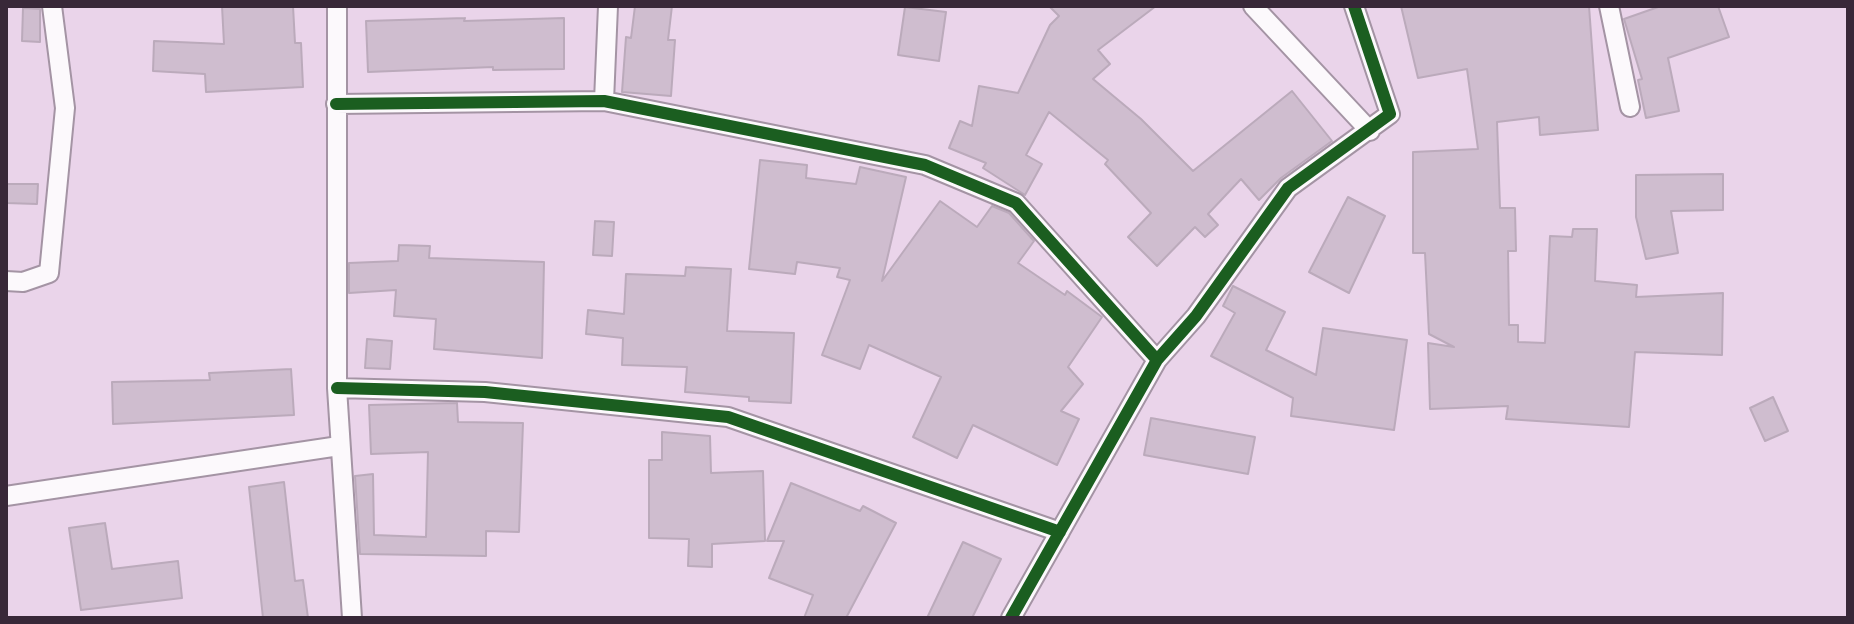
<!DOCTYPE html>
<style>
body{margin:0}
#map{position:relative;width:1854px;height:624px;overflow:hidden;background:#ead4ea;font-family:"Times New Roman",serif}
canvas{display:block}
.frame{position:absolute;inset:0;border:8px solid #382838;pointer-events:none}
</style>
<div id="map">
<canvas width="1854" height="624"></canvas>
<div class="frame"></div>
</div>
<script>
const g = document.querySelector('canvas').getContext('2d');
g.lineJoin = 'round';
function paint(path, color) { g.fillStyle = color; g.fill(path, 'evenodd'); }
const toPath = rows => new Path2D(rows.map(r => 'M' + r).join(''));
function strokePath(path, color, width, dash) { g.strokeStyle = color; g.lineWidth = width; g.lineCap = dash ? 'butt' : 'round'; g.setLineDash(dash || []); g.stroke(path); }
const building = toPath([
 [222,6,293,6,295,43,301,43,303,87,206,92,205,74,153,71,154,41,224,44,222,6],
 [635,6,672,6,668,40,675,40,671,96,622,92,626,37,631,38,635,6],
 [1049,6,1156,6,1098,50,1110,64,1093,79,1141,119,1193,171,1292,91,1332,141,1281,178,1259,200,1241,179,1208,214,1218,225,1205,237,1195,227,1157,266,1128,237,1151,213,1105,164,1108,160,1049,112,1026,155,1042,164,1025,195,983,168,986,163,949,148,960,121,972,126,979,86,1018,93,1050,25,1059,16,1049,6],
 [1401,6,1589,6,1598,130,1540,135,1539,117,1497,122,1500,208,1515,208,1516,251,1508,251,1509,325,1518,325,1518,342,1545,343,1550,236,1572,237,1573,229,1597,229,1595,281,1637,285,1636,297,1723,293,1722,355,1635,352,1629,427,1506,419,1508,406,1430,409,1428,343,1454,347,1429,334,1425,253,1413,253,1413,152,1478,149,1467,69,1418,78,1401,6],
 [1661,6,1718,6,1729,37,1668,58,1679,111,1646,118,1638,80,1642,79,1624,19,1661,6],
 [905,7,946,12,939,61,898,55,905,7],
 [23,8,40,9,40,42,22,41,23,8],
 [465,18,464,21,564,18,564,69,493,70,493,67,368,72,366,21,465,18],
 [760,160,807,165,806,178,856,184,860,167,906,177,882,281,940,201,977,227,992,206,1009,213,1034,241,1018,263,1065,295,1067,291,1102,317,1068,367,1083,384,1061,411,1079,419,1057,465,973,425,957,458,913,437,941,377,869,345,860,369,822,355,850,280,837,277,840,268,797,262,795,274,749,269,760,160],
 [1723,174,1723,210,1671,211,1678,253,1646,259,1636,217,1636,175,1723,174],
 [6,184,38,184,37,204,6,203,6,184],
 [1348,197,1385,216,1349,293,1309,272,1348,197],
 [595,221,614,222,612,256,593,255,595,221],
 [399,245,430,246,429,258,544,262,542,358,434,349,436,319,394,316,396,290,349,293,349,263,398,261,399,245],
 [686,267,731,269,727,331,794,333,791,403,749,401,749,397,685,392,687,367,622,365,623,338,586,334,588,310,624,314,626,274,685,276,686,267],
 [1233,286,1285,312,1266,350,1316,375,1323,328,1407,340,1394,430,1291,416,1293,398,1211,356,1235,313,1223,306,1233,286],
 [367,339,392,341,390,369,365,368,367,339],
 [291,369,294,415,113,424,112,382,210,380,209,373,291,369],
 [1773,397,1788,431,1765,441,1750,408,1773,397],
 [457,403,458,422,523,423,519,532,486,531,486,556,360,554,355,476,373,474,374,535,426,537,428,452,371,454,369,405,457,403],
 [1151,418,1255,437,1248,474,1144,455,1151,418],
 [662,432,710,436,711,473,763,471,765,541,712,544,712,567,688,566,689,539,649,538,649,460,662,460,662,432],
 [284,482,295,581,303,580,308,618,263,618,249,487,284,482],
 [791,483,860,511,863,506,896,523,846,618,804,618,813,595,769,578,784,541,767,541,791,483],
 [105,523,112,569,178,561,182,598,81,610,69,528,105,523],
 [963,542,1001,559,972,618,927,618,963,542]
]);
const street = toPath([
 [337,6,337,388,352,618],
 [1253,6,1370,131],
 [1609,6,1630,107],
 [604,101,608,6],
 [336,104,604,101,925,165,1016,203,1157,360],
 [6,281,23,282,49,273,65,108,52,6],
 [337,388,485,392,728,417,1060,532],
 [6,496,339,446],
 [1011,618,1157,360,1196,316,1288,188,1390,114,1354,6]
]);
const cycleway = toPath([
 [336,104,604,101,925,165,1016,203,1157,360],
 [337,388,485,392,728,417,1060,532],
 [1011,618,1157,360,1196,316,1288,188,1390,114,1354,6]
]);
paint(building, '#cfbdcf');
strokePath(building, '#bab', 2);
strokePath(street, '#a494a4', 22);
strokePath(street, '#fcf9fc', 18);
strokePath(cycleway, '#1b5e20', 12);
</script>
